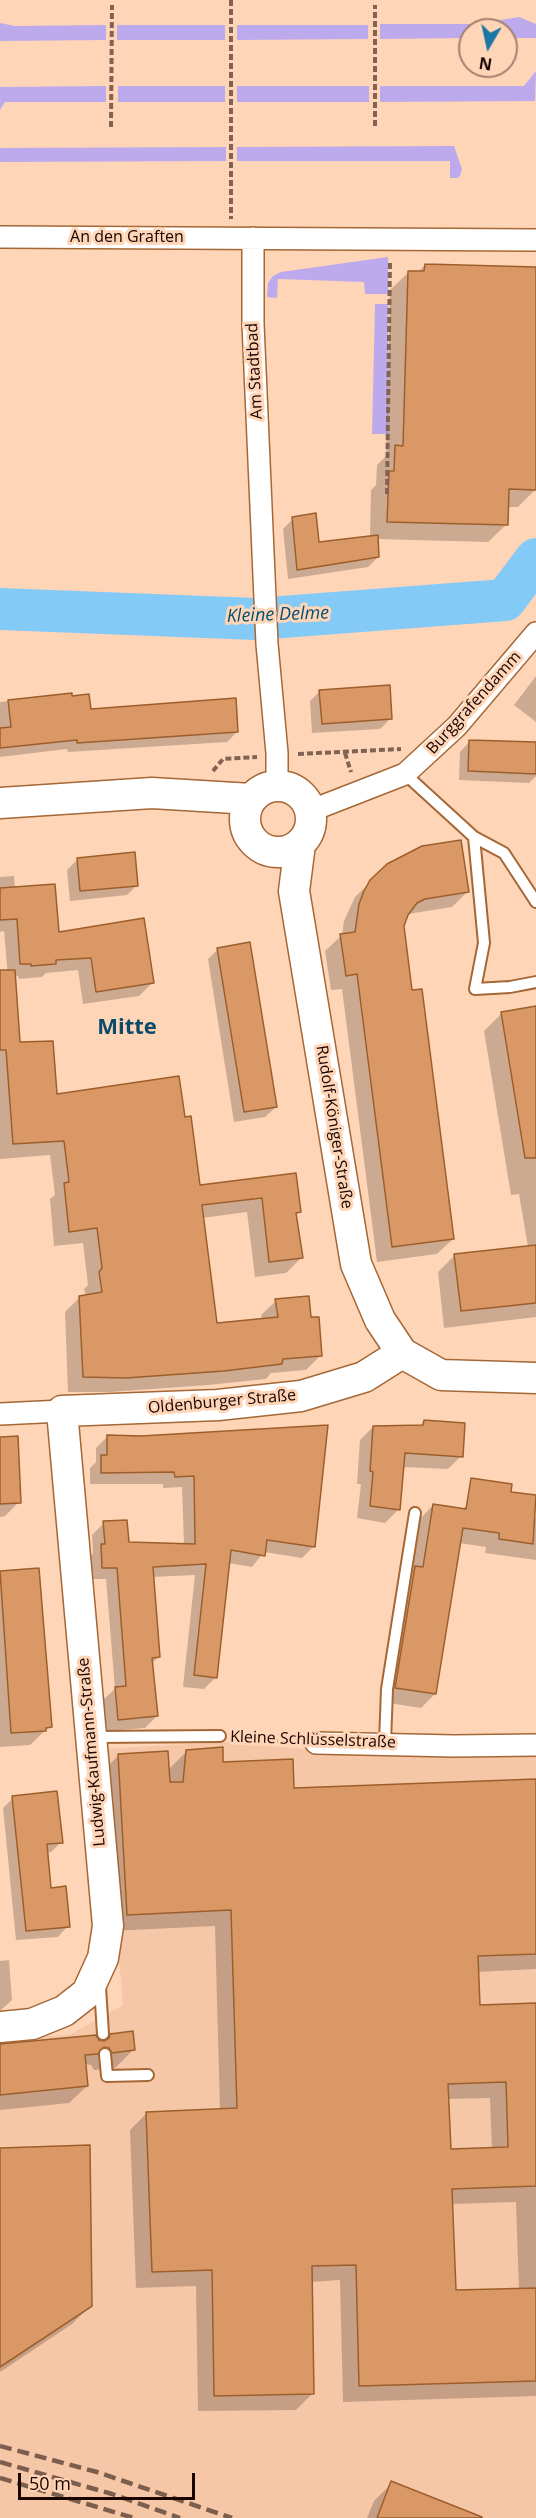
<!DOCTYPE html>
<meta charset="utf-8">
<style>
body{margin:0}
#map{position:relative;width:536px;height:2518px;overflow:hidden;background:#ffd5b7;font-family:"Open Sans",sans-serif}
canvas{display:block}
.north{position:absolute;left:458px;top:18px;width:60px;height:60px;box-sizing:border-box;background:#ffd5b7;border:2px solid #a3816e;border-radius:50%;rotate:189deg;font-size:16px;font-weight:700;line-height:24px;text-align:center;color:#1a0400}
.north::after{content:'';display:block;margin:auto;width:21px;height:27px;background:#1c76a4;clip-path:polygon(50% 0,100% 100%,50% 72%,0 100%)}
.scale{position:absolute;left:18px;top:2473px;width:177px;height:27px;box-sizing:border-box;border:3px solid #1a0400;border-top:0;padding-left:8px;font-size:18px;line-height:21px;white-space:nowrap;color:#1a0400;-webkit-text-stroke:4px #ffd5b7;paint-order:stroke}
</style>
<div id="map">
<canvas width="536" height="2518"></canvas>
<div class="north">N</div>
<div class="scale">50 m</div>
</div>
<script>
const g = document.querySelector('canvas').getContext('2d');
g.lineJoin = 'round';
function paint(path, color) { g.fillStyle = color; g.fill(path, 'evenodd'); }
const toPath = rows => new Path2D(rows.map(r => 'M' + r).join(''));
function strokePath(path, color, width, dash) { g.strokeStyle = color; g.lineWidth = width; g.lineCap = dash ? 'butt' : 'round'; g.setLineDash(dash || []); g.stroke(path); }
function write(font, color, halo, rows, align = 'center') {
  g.font = font + ' "Open Sans",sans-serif'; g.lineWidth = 6; g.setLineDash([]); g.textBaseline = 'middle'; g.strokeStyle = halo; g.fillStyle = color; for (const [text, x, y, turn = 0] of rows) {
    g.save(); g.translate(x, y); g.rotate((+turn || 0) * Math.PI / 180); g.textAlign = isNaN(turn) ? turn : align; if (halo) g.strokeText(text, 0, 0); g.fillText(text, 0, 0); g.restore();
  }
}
const built = toPath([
 [224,1742,316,1750,536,1750,536,2518,0,2518,0,2041,71,2034,123,2005,101,1749]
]);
const green = toPath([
 [519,17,536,24,536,38,506,38,506,30,470,30,470,38,380,39,380,24,476,24],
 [0,23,15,26,106,25,106,40,0,41],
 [117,25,225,25,225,40,117,40],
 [237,25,368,25,368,39,237,40],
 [536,71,535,101,380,102,380,86,524,86],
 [106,86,106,102,5,102,0,110,0,87],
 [118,86,225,86,225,102,118,102],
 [237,86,369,86,369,102,237,102],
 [454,146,462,169,460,176,457,178,450,178,450,161,237,161,237,147],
 [226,147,226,161,0,162,0,148],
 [388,257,388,294,365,294,364,282,278,279,277,298,267,297,268,283,273,276,281,272],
 [375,304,388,304,388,434,372,434]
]);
const shadow = toPath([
 [425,265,536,268,536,489,518,507,507,507,507,524,488,542,377,539,378,557,368,567,288,579,283,529,293,519,317,544,370,537,371,490,376,485,377,465,386,456,390,290,409,272,418,272],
 [536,676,536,722,514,705],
 [320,691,391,718,380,729,312,733,310,701],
 [71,695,89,710,237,732,227,742,68,752,67,749,0,757,0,702],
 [470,741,536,744,536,776,529,783,459,780,460,752],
 [77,860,137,885,127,895,70,901,67,870],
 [388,865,468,891,452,907,408,914,402,926,411,992,453,1239,437,1254,377,1262,342,989,331,990,325,951,342,935,344,921,355,897],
 [14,876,15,889,57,934,152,983,139,996,83,1004,78,970,46,973,42,977,19,979,18,976,8,977,4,931,0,932,0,877],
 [218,949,276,1107,265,1117,234,1122,208,959],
 [0,1003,18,1044,56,1095,183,1119,198,1187,295,1175,299,1212,295,1216,301,1258,286,1273,255,1277,247,1212,202,1218,216,1325,262,1320,261,1315,276,1301,310,1318,321,1355,306,1370,271,1373,266,1379,208,1385,110,1392,68,1392,65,1312,80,1297,86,1296,84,1289,88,1285,83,1243,54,1246,50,1199,55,1195,50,1155,0,1159],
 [536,1008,536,1317,444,1328,438,1272,455,1255,528,1247,519,1194,511,1195,484,1031,502,1013],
 [424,1422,461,1456,448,1469,402,1467,398,1510,385,1523,357,1518,361,1484,357,1484,360,1440,373,1427,420,1426],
 [108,1436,141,1437,313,1547,302,1558,264,1552,252,1567,228,1563,216,1677,204,1689,183,1687,195,1575,152,1577,159,1657,151,1664,157,1716,145,1728,107,1731,103,1700,115,1689,106,1579,90,1579,90,1557,93,1554,92,1535,104,1523,127,1543,184,1545,182,1487,163,1488,163,1484,90,1484,90,1468,96,1462,96,1448],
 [0,1439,19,1502,5,1516,0,1517],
 [433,1505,462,1510,467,1505,536,1517,536,1560,485,1553,486,1547,459,1543,435,1694,421,1708,382,1702,419,1520],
 [38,1570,50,1726,30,1745,0,1747,0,1573],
 [187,1751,292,1790,536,1780,536,1969,477,1972,479,2007,536,2005,536,2396,343,2402,340,2280,311,2282,312,2394,296,2410,198,2411,196,2286,136,2288,130,2130,146,2114,220,2111,215,1926,111,1931,102,1772,119,1755,168,1770],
 [490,2098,492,2149,449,2150,447,2099],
 [516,2202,519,2290,455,2292,451,2204],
 [13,1798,61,1842,51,1852,46,1853,49,1889,68,1926,58,1937,16,1940,3,1808],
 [9,1960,12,2000,0,2011,0,1961],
 [111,2035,133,2050,115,2068,94,2070,91,2065,85,2064,87,2086,69,2103,0,2110,0,2046,103,2043],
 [0,2150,90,2306,72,2324,0,2372],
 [392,2483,482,2518,367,2518,374,2501]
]);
const river = toPath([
 [0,609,256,619,505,600,536,559]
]);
const building = toPath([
 [425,264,536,267,536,490,509,489,508,525,387,522,389,471,394,471,395,445,403,446,408,271,424,271,425,264],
 [316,513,319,542,378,535,379,557,297,570,292,517,316,513],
 [390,685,392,719,322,724,319,690,390,685],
 [72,693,72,696,89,694,91,709,236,698,238,732,77,743,77,740,0,748,0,728,11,727,8,700,72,693],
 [469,740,536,742,536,774,468,771,469,740],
 [461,840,469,892,425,899,417,903,408,915,404,926,412,990,422,989,454,1239,392,1247,357,974,346,976,340,934,355,932,359,904,364,891,370,880,387,864,422,846,461,840],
 [135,852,138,886,80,891,77,858,135,852],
 [55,884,59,932,144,918,154,983,96,992,91,958,56,960,56,964,31,966,31,964,20,964,17,919,0,920,0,888,55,884],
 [250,942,277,1107,244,1112,217,948,250,942],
 [0,970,15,970,20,1042,53,1041,57,1094,179,1076,185,1117,191,1116,200,1185,296,1173,301,1212,296,1213,303,1258,269,1262,262,1198,202,1205,217,1323,278,1317,275,1299,309,1296,311,1317,319,1317,322,1356,283,1359,282,1364,224,1371,126,1378,83,1377,79,1296,102,1292,99,1272,102,1268,97,1228,69,1232,64,1183,69,1182,64,1141,13,1144,6,1050,0,1050,0,970],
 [536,1006,536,1158,525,1158,501,1012,536,1006],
 [536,1245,536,1303,461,1311,454,1254,536,1245],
 [424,1420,465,1423,463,1457,405,1453,400,1510,370,1506,373,1472,370,1471,373,1426,423,1425,424,1420],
 [328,1425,315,1547,267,1540,265,1556,231,1550,217,1678,194,1675,206,1564,153,1567,160,1657,152,1658,158,1716,118,1720,115,1687,126,1686,117,1568,102,1568,101,1544,105,1544,103,1521,127,1520,129,1542,195,1544,194,1476,175,1477,174,1472,101,1473,101,1455,107,1455,107,1435,141,1436,328,1425],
 [18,1436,21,1503,0,1504,0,1437,18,1436],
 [471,1478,512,1484,511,1492,536,1495,533,1544,499,1539,499,1533,463,1528,436,1694,395,1688,415,1566,423,1567,433,1504,466,1509,471,1478],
 [39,1568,52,1727,46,1728,46,1731,11,1733,0,1571,39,1568],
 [223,1747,223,1762,293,1759,294,1788,536,1779,536,1954,478,1956,480,2005,536,2003,536,2186,452,2189,456,2290,536,2288,536,2381,359,2386,356,2265,312,2266,314,2394,214,2396,212,2270,152,2272,146,2112,237,2108,231,1910,127,1915,118,1754,168,1751,170,1782,183,1782,186,1750,223,1747],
 [506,2082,508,2147,451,2149,448,2084,506,2082],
 [57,1791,63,1843,47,1844,51,1888,66,1886,70,1927,26,1931,12,1796,57,1791],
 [133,2031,135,2050,112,2053,109,2048,104,2047,98,2054,85,2055,88,2086,0,2095,0,2044,96,2035,99,2040,104,2041,109,2038,110,2034,133,2031],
 [90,2145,92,2306,0,2367,0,2148,90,2145],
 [391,2481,482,2517,482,2518,377,2518,391,2481]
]);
const path = toPath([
 [231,0,231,219],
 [375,126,375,5],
 [111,127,112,5],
 [387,494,390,260],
 [345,753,351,772],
 [298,754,401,749],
 [213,771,223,759,257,757],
 [236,1738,294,1742]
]);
const lane = toPath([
 [405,774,474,837,504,853,536,902],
 [474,837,484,943,475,989,510,987,536,982],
 [94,1737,220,1736],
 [385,1743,387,1689,415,1513],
 [100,1987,103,2034],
 [105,2054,107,2076,148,2075]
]);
const street = toPath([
 [0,237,536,240],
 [253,238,253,324,267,644,277,753,277,786],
 [310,811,405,774,457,726,536,633],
 [0,1414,62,1411],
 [316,1743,454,1746,536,1745]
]);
const secondary = toPath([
 '245 819a33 33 0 1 1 66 0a33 33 0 1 1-66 0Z',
 [0,803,152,793,251,799],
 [300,844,294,891,356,1264,380,1320,402,1353,441,1375,536,1378],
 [0,2027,32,2024,64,2011,87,1993,103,1958,108,1926,62,1411,218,1405,301,1396,364,1377,402,1353]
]);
const rail = toPath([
 [0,2446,97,2472,232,2518],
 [0,2462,112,2494,180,2518],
 [0,2478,134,2518]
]);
const streetNames = [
 ["An den Graften",127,237],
 ["Am Stadtbad",255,371,-93],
 ["Burggrafendamm",474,703,-48],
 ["Rudolf-Königer-Straße",334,1127,81],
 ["Oldenburger Straße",222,1402,-5],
 ["Kleine Schlüsselstraße",313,1740,2],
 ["Ludwig-Kaufmann-Straße",92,1752,-95]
];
const waterNames = [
 ["Kleine Delme",278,615,-2]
];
const districtNames = [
 ["Mitte",127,1028]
];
paint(built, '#f5c7a7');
paint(green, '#bdaaed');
paint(shadow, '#0003');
strokePath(river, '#84caf7', 42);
paint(building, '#da9866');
strokePath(building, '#9c5f2c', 1.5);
strokePath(lane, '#a56735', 14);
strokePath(street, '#a56735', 24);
strokePath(secondary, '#a56735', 33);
strokePath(path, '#826353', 4, [6, 3]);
strokePath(lane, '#fff', 10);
strokePath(street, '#fff', 21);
strokePath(secondary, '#fff', 30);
strokePath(rail, '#7c5e4f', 4.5, [12, 6]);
write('16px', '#1a0400', '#ffd5b7', streetNames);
write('italic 18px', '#005074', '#ffd5b7', waterNames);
write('bold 22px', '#0a4a6a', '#ffd5b7', districtNames);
</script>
